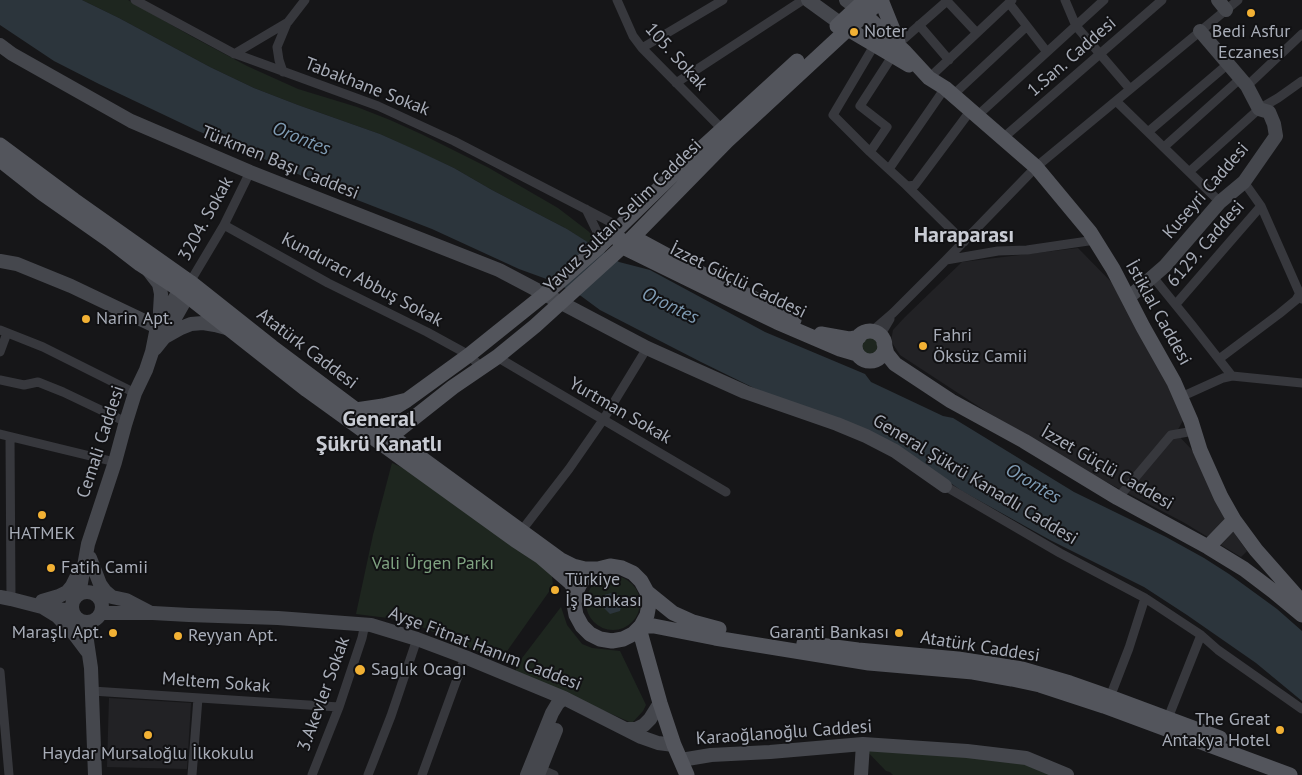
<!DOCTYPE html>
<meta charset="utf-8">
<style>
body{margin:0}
canvas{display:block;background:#161618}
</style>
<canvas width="1302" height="775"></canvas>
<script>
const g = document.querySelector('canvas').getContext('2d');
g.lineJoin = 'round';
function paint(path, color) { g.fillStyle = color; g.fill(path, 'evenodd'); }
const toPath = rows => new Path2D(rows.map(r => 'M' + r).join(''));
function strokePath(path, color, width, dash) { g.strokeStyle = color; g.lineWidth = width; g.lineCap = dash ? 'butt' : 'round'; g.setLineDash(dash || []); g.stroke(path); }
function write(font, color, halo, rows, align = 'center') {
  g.font = font + ' "PT Sans",sans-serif'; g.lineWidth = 4; g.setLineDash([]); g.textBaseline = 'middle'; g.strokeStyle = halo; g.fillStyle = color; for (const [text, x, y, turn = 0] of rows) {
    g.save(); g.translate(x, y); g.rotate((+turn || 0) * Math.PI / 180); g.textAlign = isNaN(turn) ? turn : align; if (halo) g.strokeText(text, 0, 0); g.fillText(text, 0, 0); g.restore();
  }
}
const built = toPath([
 [1078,248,1121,292,1185,417,1176,433,1192,450,1222,510,1227,521,1237,537,1247,551,1241,557,1183,522,1068,462,987,412,900,355,891,341,893,330,905,317,962,262],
 [109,698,191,703,187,769,107,767]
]);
const green = toPath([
 [82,0,128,0,191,36,247,66,298,89,357,107,390,120,421,134,489,168,558,208,588,231,598,241,593,246,567,229,492,190,454,168,380,134,298,105,254,88,210,67,119,18],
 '861 347a9 9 0 1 1 18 0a9 9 0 1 1-18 0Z',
 [392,463,410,471,530,556,552,576,553,586,500,661,415,624,396,619,356,614,373,535],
 '586 603a27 27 0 1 1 54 0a27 27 0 1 1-54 0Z',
 [561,607,567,625,582,644,592,648,620,651,646,705,643,711,632,723,516,672,516,666],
 [862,746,1020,761,1056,775,893,775,890,772,886,771]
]);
const water = toPath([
 [0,0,82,0,119,18,210,67,254,88,298,105,380,134,418,151,454,168,492,190,567,229,619,262,650,270,765,332,865,374,871,382,943,416,953,418,1074,492,1166,537,1204,558,1229,574,1277,609,1302,631,1302,701,1256,663,1187,615,1144,587,1050,540,962,491,927,467,754,388,701,362,600,310,581,296,552,281,519,269,432,229,347,196,253,154,198,131,99,84,54,61,0,25],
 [615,592,623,600,620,611,610,614,602,606,604,595]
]);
const street = toPath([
 [135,0,233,53,378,106,454,141,620,227],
 [617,0,633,36,642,48,722,129],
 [946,0,977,33],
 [1065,0,1076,26,1130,89],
 [1009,3,1047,52],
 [919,25,949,60],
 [899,43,948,0],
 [875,44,833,115,870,152,906,185,964,242],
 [642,48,723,0],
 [234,54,288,22,305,0],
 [283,72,279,60,277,47,287,23],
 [929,78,1012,0],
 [676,83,803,0],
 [1247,86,1302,34],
 [953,95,1026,27],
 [1116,101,1220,202],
 [977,116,1104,0],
 [1148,132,1228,64],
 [1003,138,1162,0],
 [1164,147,1241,78],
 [870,152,887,127,860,106,893,55],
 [889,169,945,88],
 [1189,172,1259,109,1278,98,1302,81],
 [1244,182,1261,206,1302,299],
 [906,185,909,186,915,185,971,110],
 [586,209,603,244],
 [224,225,328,283,427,332,469,355,482,368],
 [946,260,998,251,1027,250,1095,240],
 [1153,277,1192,325,1232,376],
 [190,282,224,225,250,172],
 [1176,304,1261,206],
 [0,330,43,347,135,393],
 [871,332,893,313,946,260,1036,167,1238,0],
 [880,336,890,319],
 [0,352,7,333],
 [497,357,726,492],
 [1219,359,1279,314,1296,300,1300,293],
 [0,380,24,385,38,382,63,392,126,422],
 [1181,397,1223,378,1232,376,1302,383],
 [0,434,115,462],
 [10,437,11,599],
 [945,486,1060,553,1145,598,1201,635,1218,650,1302,709],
 [1118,498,1171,435,1194,431],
 [522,530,569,469,603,420,647,348],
 [0,672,9,775],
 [92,691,339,707],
 [1110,697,1129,648,1145,598],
 [1168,718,1201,635],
 [540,769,554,775],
 [192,775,198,698],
 [312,775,339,707,362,638,365,624],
 [368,775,391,716,417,639],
 [422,775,465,657]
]);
const secondary = toPath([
 [808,0,848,29],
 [846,0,865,14],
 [1218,0,1226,10],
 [0,45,12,54,131,121,250,172,499,270,647,348,745,392,837,424,866,436,895,451,945,486],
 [0,261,17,264,71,286,157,327],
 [149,271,159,284,161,294,160,311,160,323],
 [1128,298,1165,266,1220,202,1244,182,1276,136,1274,124,1269,112,1259,109,1247,86,1200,31],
 [165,337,181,328,191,324,203,323,215,325,230,329],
 [155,349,163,339,188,295],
 [90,558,100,584,105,591,112,597,126,600,149,612],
 '72 607a15 15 0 1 1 30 0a15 15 0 1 1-30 0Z',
 [79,594,88,544,115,462,125,425,135,393,146,370,152,352,157,327,180,290,187,284],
 [0,597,11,599,42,607,72,611],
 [42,601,59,596,67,592,72,586,79,572],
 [44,608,57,616,75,635,87,651],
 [101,613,153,613,189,615,278,618,371,625,417,639,465,657,564,698,641,737,658,743,674,745],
 [82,622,87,641,91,668,95,775],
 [628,729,636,729,644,725,650,719,660,703],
 [681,760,711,755,770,752,863,744,967,751,1026,758,1067,775],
 [527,775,552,713,558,703,564,698],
 [538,775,556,730],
 [861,775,863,744]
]);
const primary = toPath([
 [881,0,898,42],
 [865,15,905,52,929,78,945,88,1036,167,1090,232,1113,269,1143,327,1174,382,1191,421,1200,450,1221,497,1234,520,1256,550,1302,602],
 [837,26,865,0],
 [848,29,909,65],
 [0,145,74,200,190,282,272,347,391,436,561,560,573,566,585,569,598,569],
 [0,160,42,193,109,240,140,264,180,290,307,390,515,540,541,557,571,583,576,592],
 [633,237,696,271,753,298,794,320],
 [619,238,620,243,623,247,727,298,777,322,840,349,857,354],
 '855 346a15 15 0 1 1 30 0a15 15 0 1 1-30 0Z',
 [821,334,849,339,859,337],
 [884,343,887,354,895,364,951,401,1024,441,1118,498,1208,547,1244,569,1273,591,1302,615],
 [407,400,379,417,375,424,375,439,391,436,453,387,497,357,535,326,633,237,727,141,848,29,882,0],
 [356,410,383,406,407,400,469,355,545,294,600,246,681,167,797,61],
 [1208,547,1234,520],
 [647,592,673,613,693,622,719,629],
 [641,626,647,615,649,604,647,592,641,581,633,573,622,568,610,566,598,569,589,574,581,582,576,592,574,604,576,615,582,626,590,634,600,639,612,641,623,639,633,634,641,626,654,626,715,638,869,663,973,672,1012,679,1040,685,1104,706,1290,775],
 [639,628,660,703,674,745,687,775],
 [804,643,858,650,958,659,1022,669,1070,683,1110,697,1220,738]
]);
const markers = [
 [1251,13,5,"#f2b134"],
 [854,32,5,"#f2b134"],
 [86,319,5,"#f2b134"],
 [923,346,5,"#f2b134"],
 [42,515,5,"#f2b134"],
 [51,568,5,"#f2b134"],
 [555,590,5,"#f2b134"],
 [113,633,5,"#f2b134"],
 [899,633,5,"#f2b134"],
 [178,636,5,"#f2b134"],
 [360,670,6,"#f2b134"],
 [1280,730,5,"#f2b134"],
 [148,735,5,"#f2b134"]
];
const poiNames = [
 ["Noter",864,32],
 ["Bedi Asfur",1251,32,"center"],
 ["Eczanesi",1251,53,"center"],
 ["Narin Apt.",96,319],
 ["Fahri",933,336],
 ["Öksüz Camii",933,357],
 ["HATMEK",42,534,"center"],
 ["Fatih Camii",61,568],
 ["Türkiye",565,580],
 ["İş Bankası",565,601],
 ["Maraşlı Apt.",103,633,"right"],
 ["Garanti Bankası",889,633,"right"],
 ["Reyyan Apt.",188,636],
 ["Saglık Ocagı",371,670],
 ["The Great",1270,720,"right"],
 ["Antakya Hotel",1270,741,"right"],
 ["Haydar Mursaloğlu İlkokulu",148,754,"center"]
];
const streetNames = [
 ["105. Sokak",676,57,48],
 ["1.San. Caddesi",1072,57,-41],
 ["Tabakhane Sokak",367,87,21],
 ["Türkmen Başı Caddesi",280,163,22],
 ["Kuseyri Caddesi",1206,191,-49],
 ["Yavuz Sultan Selim Caddesi",623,216,-44],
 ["3204. Sokak",206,219,-61],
 ["6129. Caddesi",1206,244,-49],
 ["Kunduracı Abbuş Sokak",362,280,28],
 ["İzzet Güçlü Caddesi",738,281,26],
 ["İstiklal Caddesi",1158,313,61],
 ["Atatürk Caddesi",307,349,37],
 ["Yurtman Sokak",620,411,30],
 ["Cemali Caddesi",101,442,-72],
 ["İzzet Güçlü Caddesi",1107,468,30],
 ["General Şükrü Kanadlı Caddesi",975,480,31],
 ["Atatürk Caddesi",980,647,9],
 ["Ayşe Fitnat Hanım Caddesi",485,649,21],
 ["Meltem Sokak",216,683,4],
 ["3.Akevler Sokak",324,694,-70],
 ["Karaoğlanoğlu Caddesi",784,733,-4]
];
const parkNames = [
 ["Vali Ürgen Parkı",433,564]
];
const waterNames = [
 ["Orontes",301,139,22],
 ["Orontes",670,306,26],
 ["Orontes",1033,484,31]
];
const districtNames = [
 ["Haraparası",964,236],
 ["General",379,420],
 ["Şükrü Kanatlı",379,445]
];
paint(built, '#222225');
paint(green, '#1e261f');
paint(water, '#2c353c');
strokePath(street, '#37383d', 9);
strokePath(secondary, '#45474d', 14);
strokePath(primary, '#53555c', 15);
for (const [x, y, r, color] of markers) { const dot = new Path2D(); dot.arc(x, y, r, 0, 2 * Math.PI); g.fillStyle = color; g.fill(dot); strokePath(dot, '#111113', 2); }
write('18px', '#a8adb8', '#111113', poiNames, 'left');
write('18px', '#a8adb8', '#111113', streetNames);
write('18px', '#7fa381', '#111113', parkNames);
write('italic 19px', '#7f9bb3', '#111113', waterNames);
write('bold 22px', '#c9ccd4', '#111113', districtNames);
</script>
